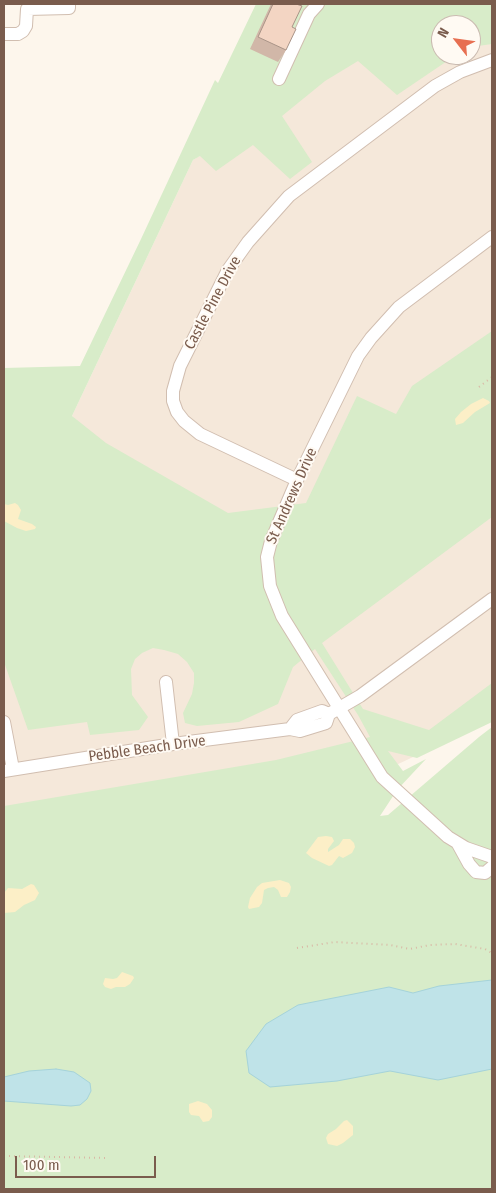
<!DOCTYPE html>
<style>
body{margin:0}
#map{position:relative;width:496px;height:1193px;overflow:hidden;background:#fdf6ec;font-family:"Fira Sans Condensed",sans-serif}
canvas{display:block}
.frame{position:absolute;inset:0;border:5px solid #7a5c4d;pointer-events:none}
.north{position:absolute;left:431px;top:15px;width:50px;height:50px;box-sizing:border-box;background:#fffaf3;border:1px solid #cabbb1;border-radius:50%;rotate:300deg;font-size:14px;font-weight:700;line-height:20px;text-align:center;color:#7a5c4d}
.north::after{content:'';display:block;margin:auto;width:18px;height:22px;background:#e76f51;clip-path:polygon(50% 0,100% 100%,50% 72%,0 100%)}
.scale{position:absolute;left:15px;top:1156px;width:141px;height:22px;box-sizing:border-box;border:2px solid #7a5c4d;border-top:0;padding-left:6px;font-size:15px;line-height:18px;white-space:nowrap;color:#7a5c4d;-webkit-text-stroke:4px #fffaf3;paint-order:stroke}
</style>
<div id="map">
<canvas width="496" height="1193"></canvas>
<div class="frame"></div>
<div class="north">N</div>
<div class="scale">100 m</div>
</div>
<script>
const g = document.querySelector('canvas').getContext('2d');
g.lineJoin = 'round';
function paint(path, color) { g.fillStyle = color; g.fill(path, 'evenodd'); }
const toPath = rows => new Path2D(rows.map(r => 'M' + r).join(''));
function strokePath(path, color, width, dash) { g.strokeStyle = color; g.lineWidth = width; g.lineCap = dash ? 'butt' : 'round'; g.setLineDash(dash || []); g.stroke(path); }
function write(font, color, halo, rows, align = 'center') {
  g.font = font + ' "Fira Sans Condensed",sans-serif'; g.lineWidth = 4; g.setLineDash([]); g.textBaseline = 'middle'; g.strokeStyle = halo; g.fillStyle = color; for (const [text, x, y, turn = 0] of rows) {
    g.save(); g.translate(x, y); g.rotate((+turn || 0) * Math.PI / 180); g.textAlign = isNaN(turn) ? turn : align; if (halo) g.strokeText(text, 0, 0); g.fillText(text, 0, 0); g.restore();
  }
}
const residential = toPath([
 [492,40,492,717,483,724,358,783,4,857,4,571,122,482,72,416,193,160,366,52,471,55,471,42]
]);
const green = toPath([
 [256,4,492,4,492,44,471,47,471,25,441,25,441,55,456,55,397,95,358,61,325,81,282,116,312,162,290,179,253,145,216,171,200,156,193,160,72,416,106,443,228,513,306,503,357,396,396,414,412,386,492,331,492,517,322,643,363,709,429,730,492,683,492,722,417,758,388,751,403,771,426,759,397,790,380,816,388,815,479,737,492,727,492,1189,4,1189,4,806,276,760,370,737,358,715,315,649,293,667,278,704,239,722,197,726,185,723,183,713,192,694,194,683,194,673,187,662,178,654,164,650,153,648,142,653,135,659,131,669,132,695,148,717,139,730,90,735,87,722,28,730,4,662,4,368,80,366,141,239,215,80,218,83]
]);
const sand = toPath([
 [483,398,489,401,490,403,475,412,463,423,456,425,455,419,461,412,471,404],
 [15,503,18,505,21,510,18,519,32,524,36,527,35,529,26,531,17,528,4,521,4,504,8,505],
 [326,836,332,837,334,841,328,849,328,852,339,845,343,839,350,839,354,843,355,847,352,853,343,858,339,856,332,865,329,866,312,858,306,853,318,837],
 [280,880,289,883,291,887,290,892,287,897,281,897,278,890,274,887,268,888,264,890,262,903,259,907,249,909,248,907,250,898,257,887,262,883],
 [31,884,34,885,39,893,35,900,24,905,15,912,4,913,4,893,8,888,22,889],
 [122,972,133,976,134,978,130,984,125,987,116,987,111,989,105,987,103,984,105,978,113,979,117,978],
 [198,1101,207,1104,212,1110,212,1117,209,1121,203,1122,199,1116,191,1115,189,1112,189,1104],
 [347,1120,353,1126,353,1135,343,1143,337,1146,328,1144,326,1138,328,1134,336,1129,344,1121]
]);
const water = toPath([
 [492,980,492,1069,438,1080,390,1071,337,1081,270,1087,249,1073,246,1051,266,1024,298,1005,389,987,413,993,439,986,492,980],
 [56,1069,74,1072,90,1083,91,1091,87,1099,80,1105,71,1106,4,1101,4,1077,29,1071,56,1069]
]);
const path = toPath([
 [479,387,492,377],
 [297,948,335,942,390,945,410,949,430,945,455,944,485,949,492,953],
 [4,1156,107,1158]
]);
const minor = toPath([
 [4,34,18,34,23,31,26,26,27,9,69,8,69,4],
 [279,79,309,14,318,4],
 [492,237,399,307,371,338,358,356,297,480,271,541,267,557,270,586,282,616,382,777,448,837,466,848,492,857],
 [297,480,200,434,184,421,177,412,173,401,173,391,180,366,228,270,248,242,289,196,435,86,460,72,492,60],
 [166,682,173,744],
 [329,714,322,711,297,720,290,729,300,731,326,723,329,714,360,696,492,599],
 [4,722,13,769],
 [4,771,173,744,290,729],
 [458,844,469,864,476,872,485,873,492,867]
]);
const wall = toPath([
 [271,4,296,4,292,27,286,50,278,62,250,49]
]);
const building = toPath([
 [273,4,296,4,302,6,292,27,296,29,286,50,258,37,273,4]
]);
const streetNames = [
 ["Castle Pine Drive",213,303,-62],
 ["St Andrews Drive",292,496,-66],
 ["Pebble Beach Drive",147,749,-8]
];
paint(residential, '#f5e8da');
paint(green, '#d8ecc9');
paint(sand, '#fcefc7');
paint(water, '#bfe3e8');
strokePath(water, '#a5d3da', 1);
strokePath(minor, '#d1beb0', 14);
strokePath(path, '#d9b8a5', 2, [1, 4]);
strokePath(minor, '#fff', 12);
paint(wall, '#d1b7a8');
paint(building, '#f3d5c3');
strokePath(building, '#aa9588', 1);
write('15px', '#7a5c4d', '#fffaf3', streetNames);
</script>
